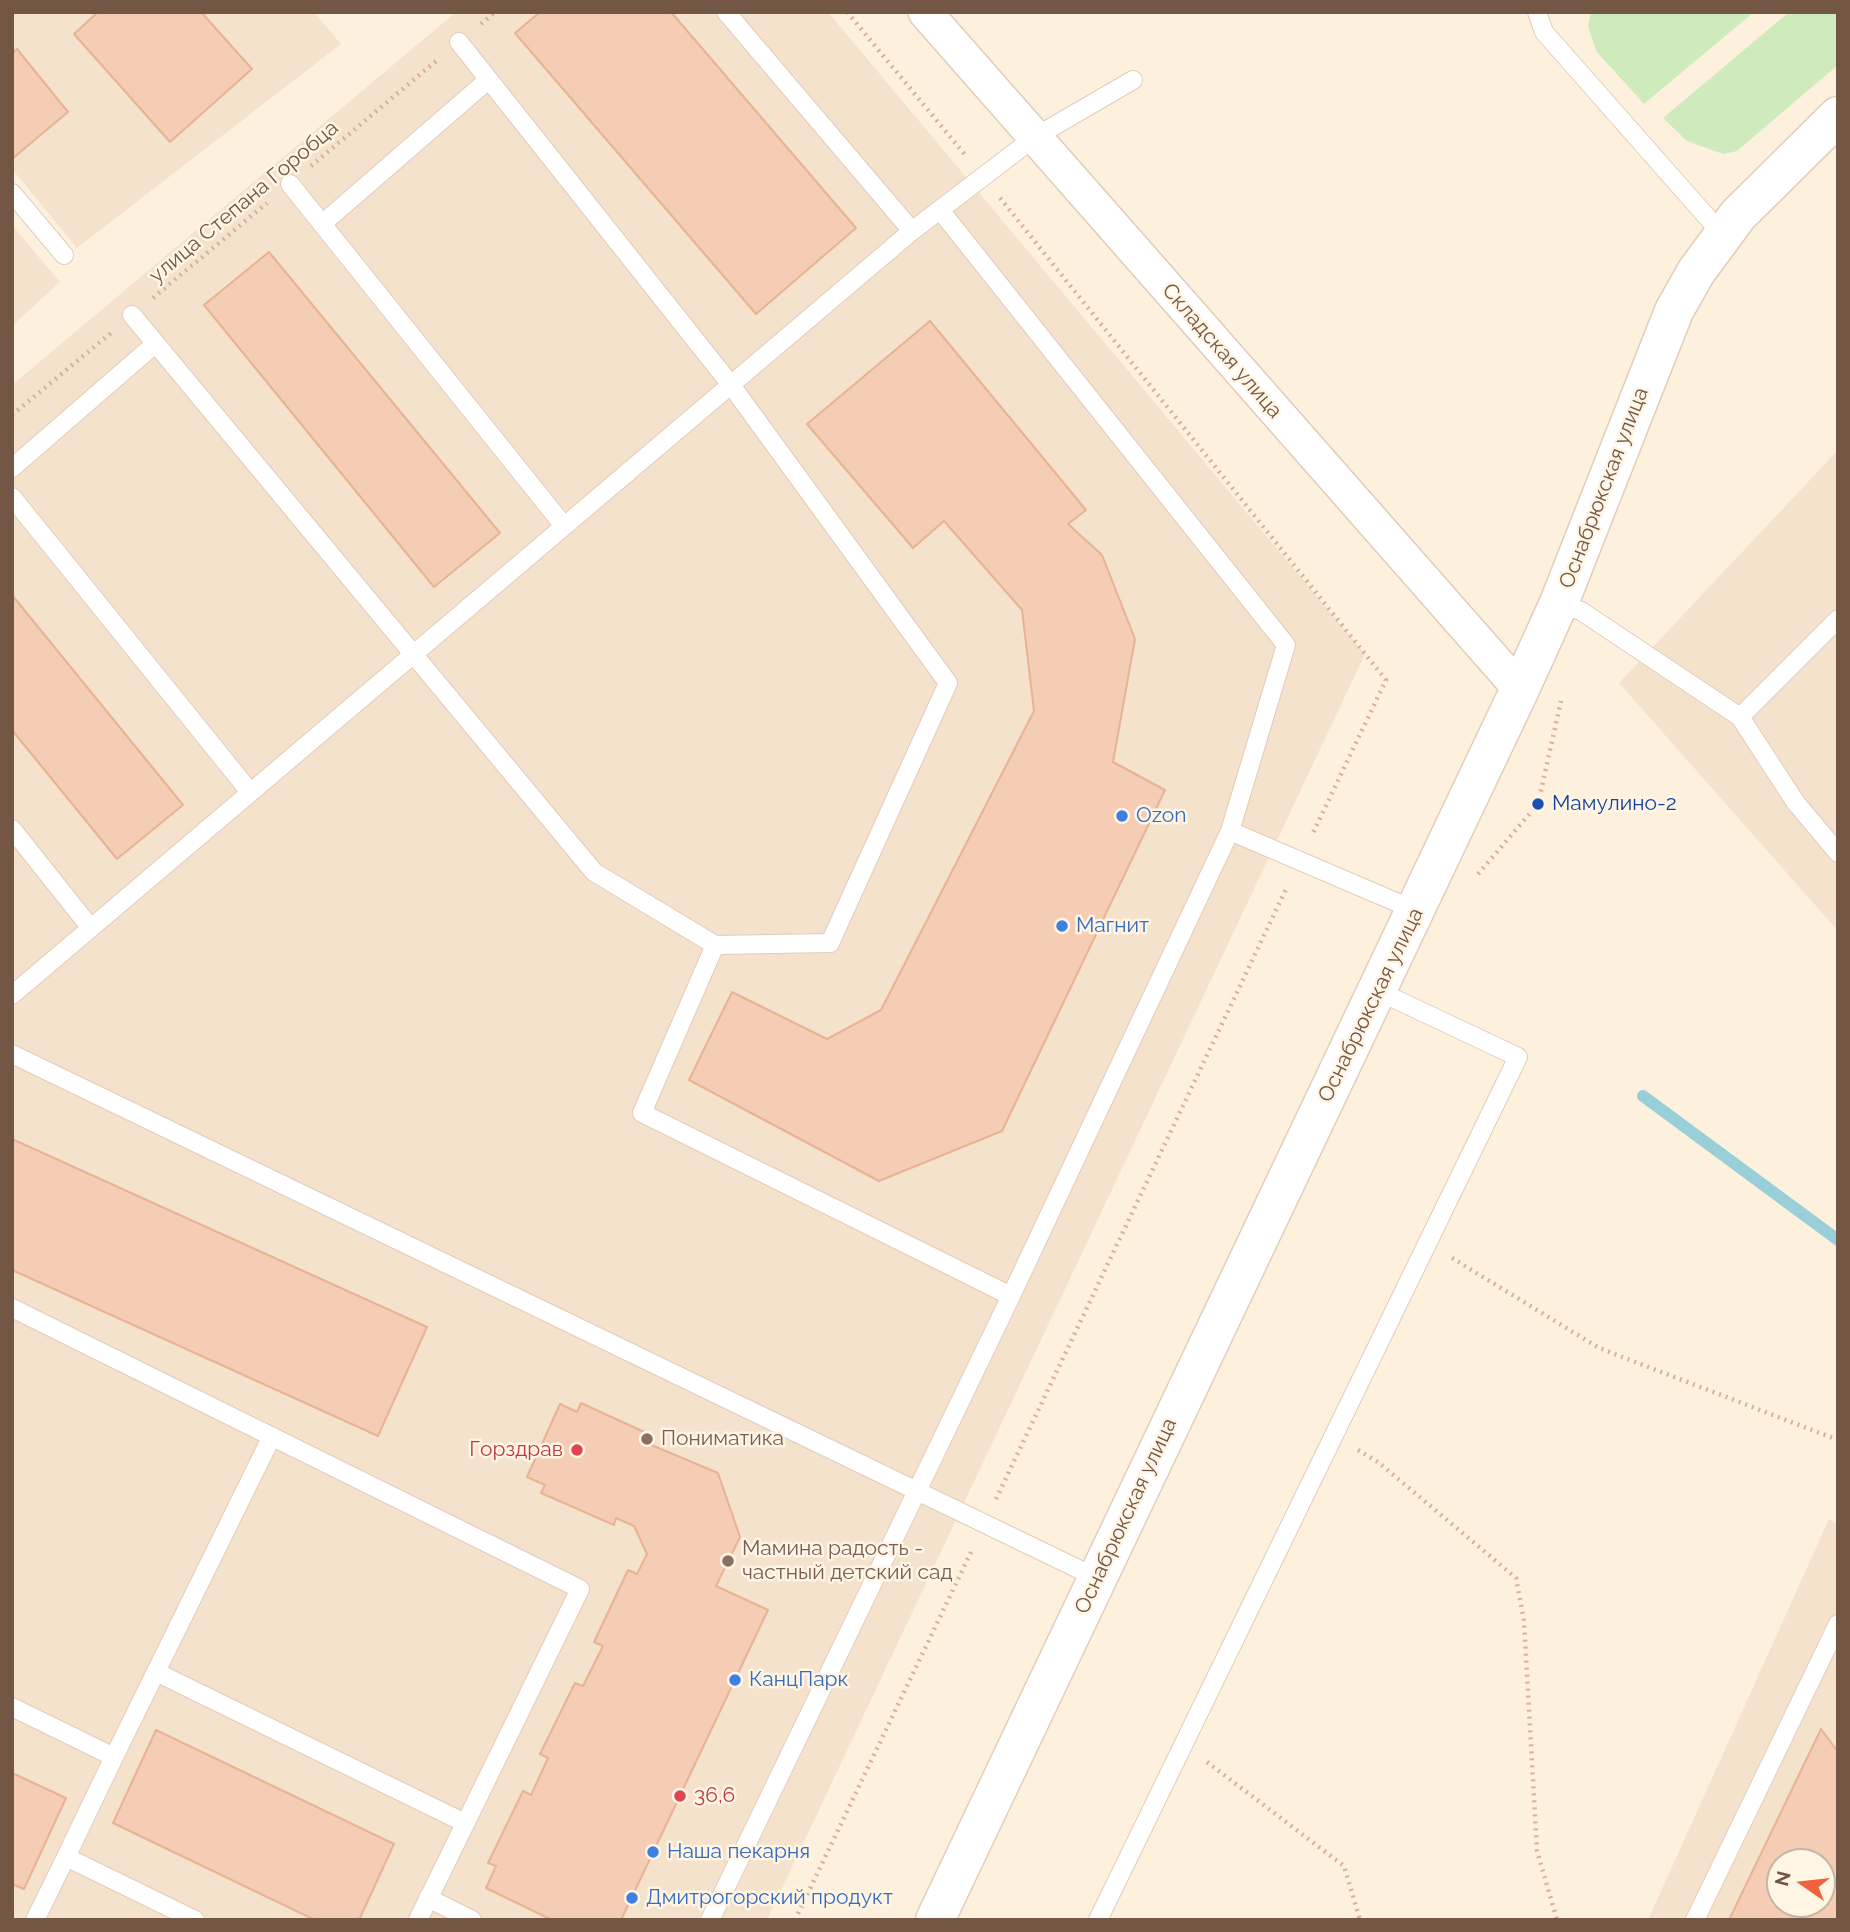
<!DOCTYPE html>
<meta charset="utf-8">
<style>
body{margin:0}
#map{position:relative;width:1850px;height:1932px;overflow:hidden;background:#fdf1de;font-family:Raleway,sans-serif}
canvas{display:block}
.frame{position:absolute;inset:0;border:14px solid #745645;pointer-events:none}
.north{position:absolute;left:1766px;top:1848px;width:70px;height:70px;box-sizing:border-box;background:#fff5e5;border:2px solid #c7b5a5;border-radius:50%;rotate:284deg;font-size:19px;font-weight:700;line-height:28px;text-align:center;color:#745645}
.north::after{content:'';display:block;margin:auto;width:24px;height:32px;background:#ee633c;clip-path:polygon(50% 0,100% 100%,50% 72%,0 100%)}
</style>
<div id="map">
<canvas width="1850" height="1932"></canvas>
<div class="frame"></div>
<div class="north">N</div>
</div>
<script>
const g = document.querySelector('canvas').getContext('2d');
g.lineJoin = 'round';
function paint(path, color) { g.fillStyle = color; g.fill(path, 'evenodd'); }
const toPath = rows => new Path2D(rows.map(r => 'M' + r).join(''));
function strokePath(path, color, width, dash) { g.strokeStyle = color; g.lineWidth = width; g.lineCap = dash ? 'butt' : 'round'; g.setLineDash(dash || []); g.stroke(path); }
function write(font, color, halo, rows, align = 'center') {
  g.font = font + ' Raleway,sans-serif'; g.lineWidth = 5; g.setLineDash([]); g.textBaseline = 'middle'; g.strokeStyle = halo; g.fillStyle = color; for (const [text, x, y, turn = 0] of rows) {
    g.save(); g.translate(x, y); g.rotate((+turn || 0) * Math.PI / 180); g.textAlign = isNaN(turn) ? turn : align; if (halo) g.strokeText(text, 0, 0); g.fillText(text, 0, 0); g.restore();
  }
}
const residential = toPath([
 [12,12,314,12,341,44,77,248,12,169],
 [456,12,828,12,1365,654,767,1920,12,1920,12,385],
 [12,225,60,282,12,326],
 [1838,450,1838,931,1619,683],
 [1829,1519,1838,1524,1838,1920,1648,1920],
 [1780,1862,1822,1862,1822,1904,1780,1904]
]);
const green = toPath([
 [1591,12,1754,12,1644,104,1596,51,1588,26],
 [1789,12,1838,12,1838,65,1737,151,1723,154,1687,141,1663,118]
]);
const stream = toPath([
 [1643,1096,1838,1240]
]);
const building = toPath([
 [98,12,201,12,252,69,170,142,74,34,98,12],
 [540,12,671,12,856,228,756,314,515,33,540,12],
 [17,49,68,112,12,159,12,53,17,49],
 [269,252,500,533,434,587,204,305,269,252],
 [930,321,1086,510,1068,524,1102,555,1135,639,1113,762,1165,790,1002,1131,879,1181,689,1080,732,992,827,1039,881,1010,1034,711,1022,610,944,521,913,548,807,424,930,321],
 [12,595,183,805,117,859,12,730,12,595],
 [12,1139,427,1327,378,1436,12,1270,12,1139],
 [581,1403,653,1436,649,1444,718,1473,740,1537,716,1586,768,1610,621,1920,552,1920,486,1888,496,1866,488,1863,523,1791,531,1795,548,1758,540,1754,575,1683,583,1686,603,1646,594,1642,628,1570,637,1574,647,1554,634,1526,616,1518,614,1525,541,1493,545,1485,527,1477,560,1404,577,1412,581,1403],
 [1821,1729,1838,1752,1838,1920,1729,1920,1821,1729],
 [1780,1862,1822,1862,1822,1904,1780,1904,1780,1862],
 [156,1730,394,1844,359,1920,315,1920,113,1823,156,1730],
 [12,1773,66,1798,24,1889,12,1884,12,1773]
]);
const path = toPath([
 [847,12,966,156],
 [481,24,495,12],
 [311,166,436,61],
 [1000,198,1386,680,1312,835],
 [153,298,267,203],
 [12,415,111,333],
 [1478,874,1538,804,1561,701],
 [1452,1258,1599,1348,1838,1440],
 [1358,1450,1378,1462,1516,1578,1524,1621,1537,1851,1557,1920],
 [996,1499,1287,887],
 [1207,1762,1344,1866,1360,1920],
 [795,1920,973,1548]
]);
const service = toPath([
 [726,12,912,231],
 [1537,12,1544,32,1722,234],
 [459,42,731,385,948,683,830,943,715,945],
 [290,184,564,526],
 [12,193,64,255],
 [940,210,1286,645,1230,831],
 [322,224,488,80],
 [132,315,594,872,715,945,642,1113,1011,1296,1230,831,1417,911],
 [12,468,155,344],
 [12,497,250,792],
 [1559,603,1581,611,1740,717,1796,803,1838,853],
 [1740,717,1838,619],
 [12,829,90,927],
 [12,995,912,231,1035,137,1133,80],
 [12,1054,917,1491,710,1920],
 [1011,1296,917,1491,1097,1578],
 [12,1308,580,1589,418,1920],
 [156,1672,465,1823],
 [12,1707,114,1757,66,1857],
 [114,1757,272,1436],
 [428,1898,472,1920],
 [35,1920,66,1857,195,1920],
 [1098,1920,1518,1057,1378,991],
 [1695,1920,1838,1624]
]);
const minor = toPath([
 [925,12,1520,689]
]);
const tertiary = toPath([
 [935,1920,1520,689,1559,603,1674,311,1696,272,1738,215,1838,116]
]);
const markers = [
 [1538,804,7,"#1a4fb4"],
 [1122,816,7,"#3f7fe0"],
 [1062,926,7,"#3f7fe0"],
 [647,1439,7,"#8d6e63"],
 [577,1450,7,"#e0444e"],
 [728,1561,7,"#8d6e63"],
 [735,1680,7,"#3f7fe0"],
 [680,1796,7,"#e0444e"],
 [653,1852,7,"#3f7fe0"],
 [632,1898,7,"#3f7fe0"]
];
const streetNames = [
 ["улица Степана Горобца",244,202,-40],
 ["Складская улица",1222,351,49],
 ["Оснабрюкская улица",1604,488,-69],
 ["Оснабрюкская улица",1371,1005,-64],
 ["Оснабрюкская улица",1126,1516,-65]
];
const transitNames = [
 ["Мамулино-2",1552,804]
];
const shopNames = [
 ["Ozon",1136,816],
 ["Магнит",1076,926],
 ["КанцПарк",749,1680],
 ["Наша пекарня",667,1852],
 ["Дмитрогорский продукт",646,1898]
];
const educationNames = [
 ["Пониматика",661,1439],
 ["Мамина радость -",742,1549],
 ["частный детский сад",742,1573]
];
const healthNames = [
 ["Горздрав",563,1450],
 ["36,6",694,1796,"left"]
];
paint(residential, '#f5e2cc');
paint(green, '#cfebbd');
strokePath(stream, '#98cfd9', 12);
paint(building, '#f4cdb4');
strokePath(building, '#e7b394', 2);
strokePath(service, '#e1ccba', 20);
strokePath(minor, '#e1ccba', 36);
strokePath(tertiary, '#e1ccba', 41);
strokePath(path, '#d8b198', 4.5, [2, 5]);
strokePath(service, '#fff', 18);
strokePath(minor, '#fff', 33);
strokePath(tertiary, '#fff', 38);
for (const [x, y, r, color] of markers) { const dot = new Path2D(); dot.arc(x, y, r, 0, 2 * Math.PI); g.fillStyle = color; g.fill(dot); strokePath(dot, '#fff5e5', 2.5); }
write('21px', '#745645', '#fff5e5', streetNames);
write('21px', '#164399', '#fff5e5', transitNames, 'left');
write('21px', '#366cbe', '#fff5e5', shopNames, 'left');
write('21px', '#785e54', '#fff5e5', educationNames, 'left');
write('21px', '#be3a42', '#fff5e5', healthNames, 'right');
</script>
